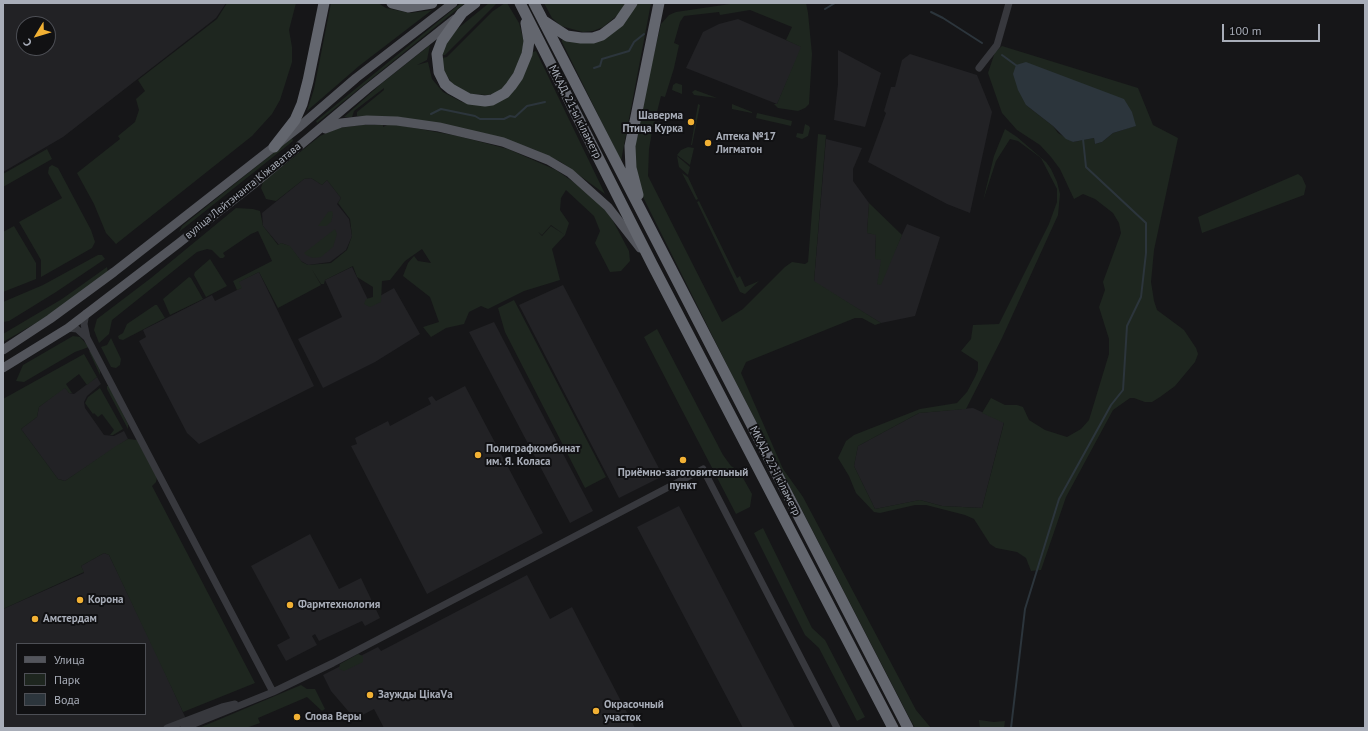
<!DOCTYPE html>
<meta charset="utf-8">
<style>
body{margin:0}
#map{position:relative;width:1368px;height:731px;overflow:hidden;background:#161618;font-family:"PT Sans",sans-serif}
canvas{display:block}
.frame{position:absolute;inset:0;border:4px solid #a8adb8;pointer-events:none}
.legend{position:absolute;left:16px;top:643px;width:130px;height:72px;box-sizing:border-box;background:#111113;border:1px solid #4d4f55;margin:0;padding:5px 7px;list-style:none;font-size:12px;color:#a8adb8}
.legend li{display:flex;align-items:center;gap:8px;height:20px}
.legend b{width:20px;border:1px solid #4d4f55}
.north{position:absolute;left:16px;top:16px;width:40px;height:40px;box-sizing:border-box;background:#111113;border:1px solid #4d4f55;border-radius:50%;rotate:232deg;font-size:11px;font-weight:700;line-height:16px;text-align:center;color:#a8adb8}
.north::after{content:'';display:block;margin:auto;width:14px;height:18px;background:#f2b134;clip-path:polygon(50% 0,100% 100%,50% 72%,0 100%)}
.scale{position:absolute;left:1222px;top:24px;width:98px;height:18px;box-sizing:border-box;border:2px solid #a8adb8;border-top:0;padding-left:5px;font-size:12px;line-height:14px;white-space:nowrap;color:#a8adb8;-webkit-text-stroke:3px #111113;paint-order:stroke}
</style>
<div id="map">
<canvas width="1368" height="731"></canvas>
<div class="frame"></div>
<ul class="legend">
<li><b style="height:5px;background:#53555c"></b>Улица</li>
<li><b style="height:11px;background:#1e261f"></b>Парк</li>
<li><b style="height:11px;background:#2c353c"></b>Вода</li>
</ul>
<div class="north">С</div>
<div class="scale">100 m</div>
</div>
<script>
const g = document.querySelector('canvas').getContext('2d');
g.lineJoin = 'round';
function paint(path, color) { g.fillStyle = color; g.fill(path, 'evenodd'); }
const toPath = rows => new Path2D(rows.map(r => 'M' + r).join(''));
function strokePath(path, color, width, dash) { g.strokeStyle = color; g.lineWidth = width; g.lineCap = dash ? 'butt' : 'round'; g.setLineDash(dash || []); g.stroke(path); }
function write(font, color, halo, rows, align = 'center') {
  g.font = font + ' "PT Sans",sans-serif'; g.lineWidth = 4; g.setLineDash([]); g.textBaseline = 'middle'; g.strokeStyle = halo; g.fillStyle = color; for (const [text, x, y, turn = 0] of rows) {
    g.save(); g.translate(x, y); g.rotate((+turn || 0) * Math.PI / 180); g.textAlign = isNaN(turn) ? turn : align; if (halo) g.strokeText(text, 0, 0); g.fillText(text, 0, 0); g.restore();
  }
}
const built = toPath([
 [3,3,226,3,216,18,63,137,3,172],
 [24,24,48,24,48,48,24,48],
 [738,19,802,47,777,104,686,68,703,32,719,24],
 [838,50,881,73,865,127,834,120,838,84],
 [910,54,977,75,992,112,970,213,947,204,868,162,886,113,884,111,891,87,895,87,902,60],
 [826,139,862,148,853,169,853,181,869,203,867,233,876,234,875,259,881,259,895,250,907,224,940,237,915,316,881,323,814,282],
 [311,178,322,185,327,180,341,198,337,204,349,219,352,236,346,250,330,262,308,265,301,261,289,246,281,243,279,245,263,226,262,213,304,179],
 [352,267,369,302,394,288,420,334,375,362,323,388,298,339,342,317,325,280],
 [259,272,314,386,199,444,187,433,139,341,146,337,143,330,212,295,215,301,241,288,238,282],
 [563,285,663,476,619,498,519,305],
 [494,322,593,511,570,523,469,332],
 [97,377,101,384,87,396,84,402,85,408,104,435,114,436,124,431,128,439,65,481,58,479,21,429,37,417,39,407,65,387,69,393,74,394],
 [465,386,543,533,427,594,351,446,357,444,355,438,388,421,390,426,431,404,428,398,432,396,436,401],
 [973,408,1004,422,982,508,942,506,920,500,875,509,854,466,858,446,919,413],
 [679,506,795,728,743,728,637,527],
 [310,534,339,589,361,578,380,618,365,626,362,621,319,641,315,634,312,636,317,645,286,661,277,645,290,638,251,566],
 [104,553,109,555,157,655,186,719,163,728,3,728,3,609,84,573,81,566],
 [17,644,145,644,145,714,17,714],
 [527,575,550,619,572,607,635,728,384,728,374,709,355,719,331,691,323,675,378,647,381,651]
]);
const green = toPath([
 [227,3,296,3,289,30,292,47,292,62,280,100,272,114,252,136,116,244,106,233,94,204,77,173,120,139,118,136,135,122,139,110,136,99,145,91,138,80,217,19],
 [331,3,378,3,386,8,410,13,432,10,359,66,307,111,314,89],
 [461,3,465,3,317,123,316,121],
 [489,3,497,3,445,55,442,55,443,49,456,30],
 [505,3,507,3,519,23,524,42,520,61,507,85,497,93,487,95,471,94,454,86,442,69,442,58,447,57,493,11],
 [544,3,625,3,619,14,603,27,593,31,583,32,561,26,552,18],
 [637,3,651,3,621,161,562,42,562,40,591,41],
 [737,3,806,3,808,13,812,54,809,104,805,108,798,111,778,108,774,104,777,104,801,47,786,40,792,27,750,10,720,15,719,12,684,16,680,22,674,43,679,45,674,68,665,97,661,96,652,132,649,149,648,176,722,322,743,309,785,267,792,262,805,264,808,262,818,134,826,135,814,281,881,323,875,325,862,318,855,318,746,362,741,373,783,469,803,497,916,710,931,728,915,728,909,717,728,367,637,185,634,138,661,24,669,15,676,12],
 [430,45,427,60,417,65,428,62,432,79,443,92,462,102,472,104,491,103,533,52,536,51,605,194,561,162,533,149,491,135,405,118,378,116,357,116,357,112,384,90,384,88,354,111,352,117,344,117,382,83],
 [1002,46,1138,88,1153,125,1178,138,1154,250,1151,282,1154,301,1157,310,1184,330,1196,348,1198,354,1195,362,1175,386,1160,397,1152,402,1145,402,1134,398,1130,398,1113,410,1066,497,1041,570,1031,571,1026,558,1017,552,996,548,990,544,974,519,965,515,926,505,915,505,880,513,874,512,856,493,849,476,838,458,846,441,854,435,920,409,957,403,967,392,975,377,978,370,978,362,961,351,971,339,973,325,999,324,1049,224,1057,202,1057,189,1041,158,1018,141,1010,139,996,161,983,201,994,156,1005,129,1017,137,1046,162,1051,169,1057,182,1060,194,1058,215,1002,338,966,409,919,413,858,446,854,466,875,509,920,500,942,506,982,508,1004,423,982,413,991,398,1005,405,1017,405,1023,407,1029,420,1045,430,1067,437,1081,429,1089,420,1109,354,1109,339,1099,307,1105,290,1103,282,1121,233,1119,223,1113,213,1095,199,1083,194,1074,199,1060,169,1051,157,1040,145,1017,130,1002,113,988,73,995,52],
 [1026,105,1135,126,1113,133,1102,142,1095,144,1094,138,1073,142,1058,133,1053,126],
 [676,83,682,85,682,94,672,90,673,85],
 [695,90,717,98,694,95,692,92],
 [698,104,700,105,692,145,691,145],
 [732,104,752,112,752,113,732,109],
 [757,113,792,121,791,126,756,118],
 [805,124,809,126,810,128,808,136,802,139,796,137,797,133,803,134],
 [362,125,383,125,383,127,387,125,398,125,458,136,508,149,556,170,575,183,601,205,612,219,629,251,630,261,621,271,610,272,595,243,600,231,594,216,566,190,561,198,560,210,569,223,565,235,551,225,542,235,538,232,542,236,551,226,565,235,552,249,560,280,524,291,488,309,481,306,469,312,464,324,446,328,431,337,423,327,439,322,430,297,403,276,408,263,414,256,418,261,431,263,422,249,405,261,390,280,382,281,381,302,370,307,364,304,366,299,373,297,373,287,357,277,353,266,325,280,324,284,321,284,311,268,321,285,278,308,259,272,239,282,242,288,237,290,233,281,272,261,258,231,251,234,223,253,225,256,223,258,220,258,212,250,207,249,197,252,112,320,109,334,99,343,94,330,97,319,151,278,236,208,253,209,260,211,263,226,278,245,281,243,290,246,302,262,308,265,331,263,347,250,352,236,350,219,338,203,341,198,327,180,322,185,311,178,304,179,276,201,266,199,261,188,263,182,320,136,338,128],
 [292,138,293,141,179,232,182,226],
 [688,147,694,148,690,165,677,155,681,150],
 [47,149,52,159,3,187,3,174],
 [677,156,690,167,688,175,679,167],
 [52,165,58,168,91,230,95,242,92,248,41,277,41,260,19,222,62,198,48,173,49,167],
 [682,173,688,177,698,199,696,200],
 [1298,174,1302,177,1306,186,1304,195,1202,233,1198,217],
 [699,201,737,278,740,276,745,287,759,281,745,294,740,292,697,202],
 [869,203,902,235,881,285,877,284,881,260,875,259,876,235,867,233],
 [332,211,333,214,331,222,326,226,318,226,328,212],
 [14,226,36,263,36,279,3,292,3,232],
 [335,229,337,234,333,247,321,257,313,258,306,255,304,253],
 [98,255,102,255,105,259,56,292,9,321,3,322,3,302,43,285],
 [210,259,227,286,206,297,194,275,195,272],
 [107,267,108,273,50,315,3,342,3,334,62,299],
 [189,277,191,278,203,299,170,315,163,299],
 [514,300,606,477,585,488,505,332,498,308],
 [155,305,157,305,165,318,123,340,119,339,118,336,123,333,127,324],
 [657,329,723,455,731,466,739,471,752,494,750,507,736,514,644,337],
 [73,336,80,337,89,347,75,352,24,382,16,381,23,365],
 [111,338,121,359,120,365,116,368,111,367,101,347,107,345],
 [89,351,91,351,100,371,100,375],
 [84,354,97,377,87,385,79,374,66,384,72,393,69,393,65,388,39,407,37,417,21,429,58,479,65,481,116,446,128,439,137,440,157,477,156,482,152,486,255,683,183,712,109,555,104,553,81,566,84,572,3,609,3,399],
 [107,386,109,386,128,424,128,429,107,389],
 [100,388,123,429,113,435,110,435,114,430,102,414,98,417,94,413,93,414,85,403,88,397],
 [763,528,812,628,825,640,865,717,857,721,819,648,805,635,754,533],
 [358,654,363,656,363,662,344,671,339,669,340,664],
 [301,685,307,689,315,689,325,709,322,711,307,697,258,718,260,723,246,728,199,728],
 [979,720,994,722,1005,721,1004,728,980,728]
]);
const water = toPath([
 [1026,62,1124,99,1132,112,1136,126,1113,133,1102,142,1095,144,1094,138,1073,142,1066,139,1053,126,1026,105,1018,90,1013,74,1016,65]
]);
const stream = toPath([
 [825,9,835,3],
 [931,12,943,18,982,43],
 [1002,55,1017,66],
 [594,68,600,66,602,59,629,51,634,42,644,34],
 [431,114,441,109,475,116,480,119,504,119,510,116,515,117,527,106,545,102],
 [1011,728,1025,609,1059,499,1111,405,1123,390,1127,326,1141,297,1146,253,1146,223,1086,167,1083,139]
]);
const minor = toPath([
 [979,68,997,45,1009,3],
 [86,313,84,324,87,338,273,692],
 [68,328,77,329,87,338],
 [167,728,222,707,235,704],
 [184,728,273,692,333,663,703,469,837,728]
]);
const major = toPath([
 [325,129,341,123,367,120,397,121,439,127,503,142,548,160,570,173,608,207,640,248],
 [3,350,50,319,114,272,298,128,356,78,453,3],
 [3,368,68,328,179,243,260,179,367,89,455,19]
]);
const highway = toPath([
 [392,3,408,7,432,3],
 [475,3,462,13,442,41,437,54,439,72,445,84,451,89,469,99,485,101,492,100,505,93,511,86,518,76,527,54,529,41,526,23],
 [520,3,652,264,893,728],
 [534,3,908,728],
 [544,21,567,36,581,38,593,38,602,35,619,22,632,3],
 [274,147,295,120,302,104,308,81,324,3],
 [638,195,631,168,630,146,659,3]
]);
const markers = [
 [691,122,4,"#f2b134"],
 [708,143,4,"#f2b134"],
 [478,455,4,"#f2b134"],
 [683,460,4,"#f2b134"],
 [80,600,4,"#f2b134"],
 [290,605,4,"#f2b134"],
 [35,619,4,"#f2b134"],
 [370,695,4,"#f2b134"],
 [596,711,4,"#f2b134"],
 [297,717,4,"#f2b134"]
];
const streetNames = [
 ["МКАД, 21-ы кіламетр",575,112,63],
 ["вуліца Лейтэнанта Кіжаватава",243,191,-39],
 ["МКАД, 22-і кіламетр",775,471,63]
];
const poiNames = [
 ["Шаверма",683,116,"right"],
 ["Птица Курка",683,129,"right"],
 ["Аптека №17",716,137],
 ["Лигматон",716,150],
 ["Полиграфкомбинат",486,449],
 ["им. Я. Коласа",486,462],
 ["Приёмно-заготовительный",683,473,"center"],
 ["пункт",683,486,"center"],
 ["Корона",88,600],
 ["Фармтехнология",298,605],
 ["Амстердам",43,619],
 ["Заужды ЦікаVа",378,695],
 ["Окрасочный",604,705],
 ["участок",604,718],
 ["Слова Веры",305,717]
];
paint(built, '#222225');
paint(green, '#1e261f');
paint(water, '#2c353c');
strokePath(stream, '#2c353c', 2);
strokePath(minor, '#37383d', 7);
strokePath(major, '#53555c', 9);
strokePath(highway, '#63666e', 11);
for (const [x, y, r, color] of markers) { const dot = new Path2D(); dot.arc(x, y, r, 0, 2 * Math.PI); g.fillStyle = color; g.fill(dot); strokePath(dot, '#111113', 1.5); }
write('11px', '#a8adb8', '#111113', streetNames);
write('bold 11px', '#a8adb8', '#111113', poiNames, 'left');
</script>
